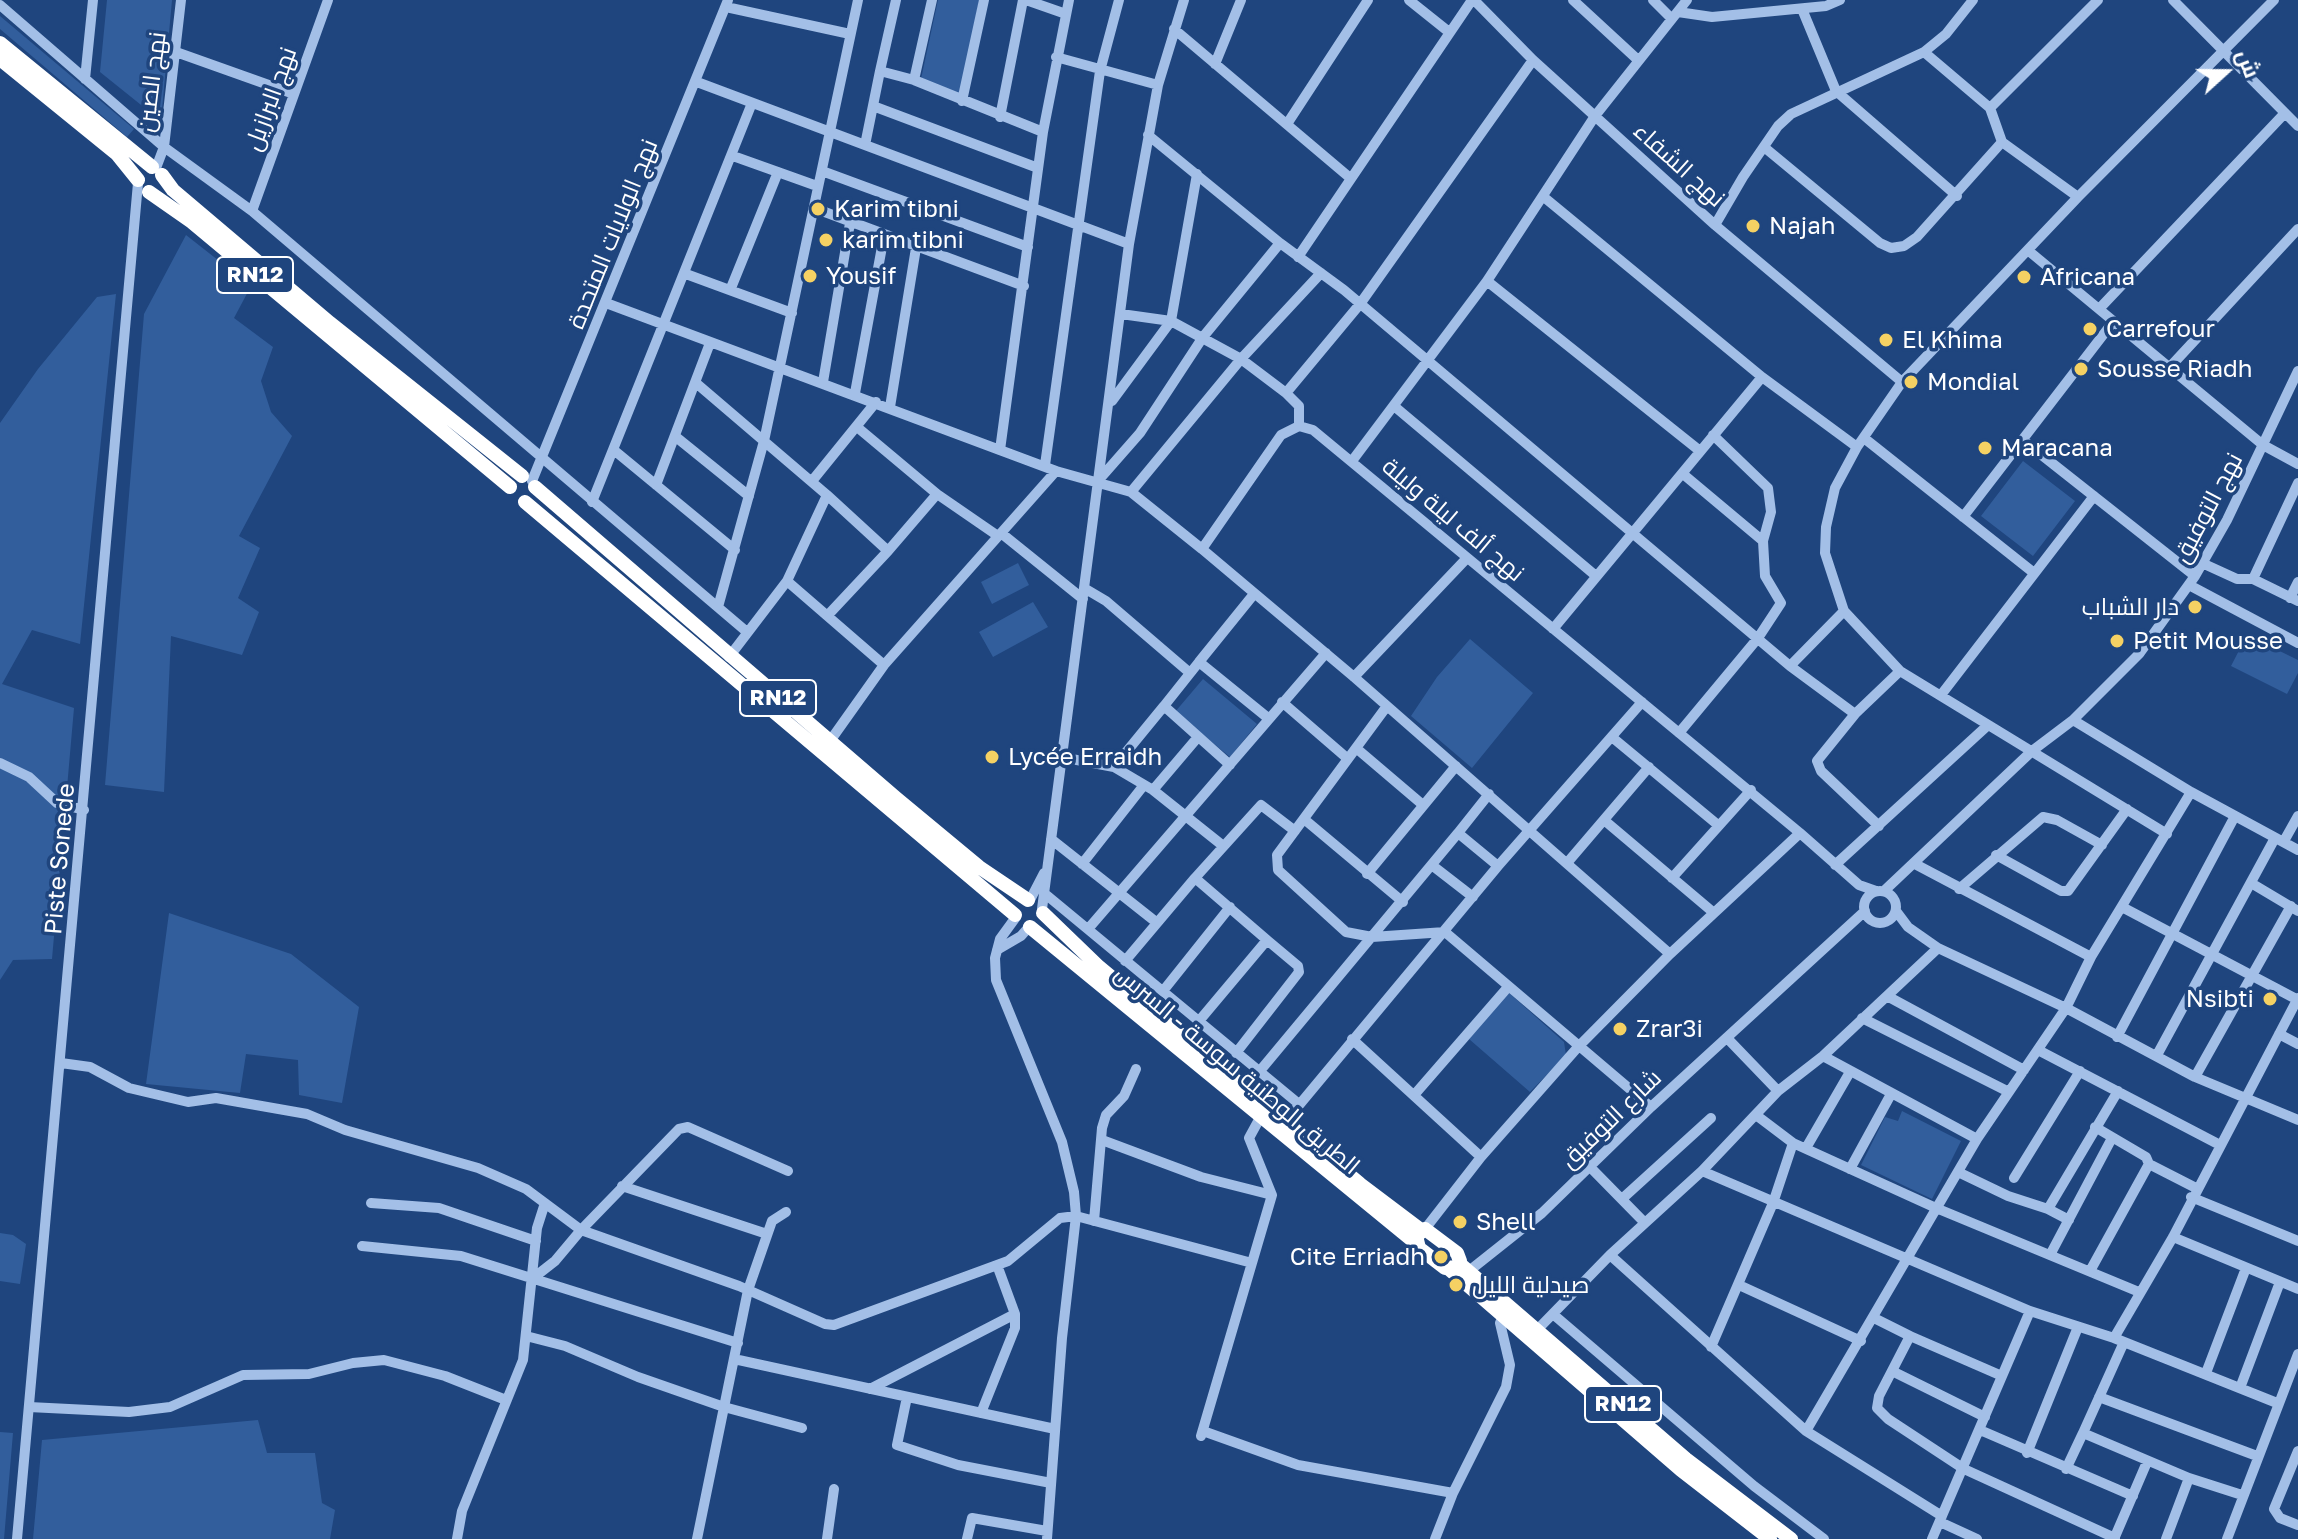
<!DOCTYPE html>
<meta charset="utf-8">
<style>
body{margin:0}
#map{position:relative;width:2298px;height:1539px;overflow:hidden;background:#1f457e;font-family:"Golos Text",Cairo,sans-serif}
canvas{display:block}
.north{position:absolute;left:2186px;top:32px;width:80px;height:80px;-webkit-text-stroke:6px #1f457e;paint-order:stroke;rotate:69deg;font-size:22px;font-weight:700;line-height:32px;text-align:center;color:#fff}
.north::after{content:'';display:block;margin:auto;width:28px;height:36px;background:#fff;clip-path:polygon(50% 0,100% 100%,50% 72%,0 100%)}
</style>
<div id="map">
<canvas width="2298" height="1539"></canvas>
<div class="north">ش</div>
</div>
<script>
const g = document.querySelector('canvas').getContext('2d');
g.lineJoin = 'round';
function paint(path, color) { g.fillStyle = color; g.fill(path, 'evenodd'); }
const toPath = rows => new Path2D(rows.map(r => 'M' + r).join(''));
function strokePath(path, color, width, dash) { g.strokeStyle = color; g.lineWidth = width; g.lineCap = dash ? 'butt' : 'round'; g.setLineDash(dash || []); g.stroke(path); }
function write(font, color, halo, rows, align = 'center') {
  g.font = font + ' "Golos Text",Cairo,sans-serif'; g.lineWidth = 7; g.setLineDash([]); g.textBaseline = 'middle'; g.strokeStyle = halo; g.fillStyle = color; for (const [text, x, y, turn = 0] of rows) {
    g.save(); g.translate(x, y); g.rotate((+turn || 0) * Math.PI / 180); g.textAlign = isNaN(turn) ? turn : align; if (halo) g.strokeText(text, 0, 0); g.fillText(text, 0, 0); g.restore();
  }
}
const green = toPath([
 [107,0,172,0,161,121,100,72],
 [938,0,979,0,962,90,957,94,921,79],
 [0,16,134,129,127,137,0,29],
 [186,235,251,286,234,318,273,347,261,381,271,412,292,436,239,536,260,548,238,598,259,612,242,655,171,636,164,792,105,785,144,314],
 [116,294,80,644,32,630,2,684,74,708,52,959,13,960,0,980,0,423,38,369,97,297],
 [2023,461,2075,501,2033,556,1981,516],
 [1018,563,1029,585,992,604,981,582],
 [1033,602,1048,627,993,657,979,632],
 [2247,635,2298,660,2298,673,2287,694,2231,666],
 [1470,639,1533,693,1472,768,1411,716,1437,677],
 [1203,679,1257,724,1230,757,1175,712],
 [169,913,291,954,359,1007,342,1103,299,1095,298,1060,246,1054,240,1093,146,1084],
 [1508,992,1564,1042,1566,1055,1530,1092,1469,1039],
 [1902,1111,1961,1141,1932,1199,1861,1165,1885,1117,1898,1121],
 [0,1233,13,1235,26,1244,20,1284,0,1281],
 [258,1420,267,1453,315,1453,322,1503,335,1510,330,1539,33,1539,42,1440],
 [0,1432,13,1433,4,1539,0,1539]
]);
const minor = toPath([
 [896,0,880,71,914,80,1043,132],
 [1026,0,1066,14],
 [1409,0,1449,32],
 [1474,0,1533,60,1715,225,1902,382],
 [1573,0,1638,60],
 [1653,0,1672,19],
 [2173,0,2298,126],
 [0,5,164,147,252,211,747,632],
 [726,7,850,34],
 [1802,9,1836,91,1957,196],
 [1678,12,1712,17,1826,6,1840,0],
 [1174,29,1349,177],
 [176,52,294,94],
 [1924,52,1990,108,2002,142,2078,197],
 [1056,57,1158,85],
 [1215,64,1241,0],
 [85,79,93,0],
 [914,80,932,0],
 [697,82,1129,244],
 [962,101,984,0],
 [873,106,1038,168],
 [1990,108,2098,0],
 [1000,117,1023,0],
 [1287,124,1368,0],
 [1148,135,1280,243,1344,290,1790,666,1855,714],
 [865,145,880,71],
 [1764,147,1880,243,1891,248,1904,246,1917,237,2002,142],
 [733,156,817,186],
 [156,168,164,147,181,0],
 [822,171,1028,247],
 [1545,198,1762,377,1857,447],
 [814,208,1024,286],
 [252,211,328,0],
 [1715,225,1743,177,1778,126,1791,114,1924,52,1946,34,1973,0],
 [2030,252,2263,445,2298,464],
 [1298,257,1472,0],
 [686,274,792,313],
 [1487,281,1700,451],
 [731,288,778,172],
 [606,303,1056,471,1131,492,1202,549,1281,435,1299,426,1313,430,1800,833],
 [2099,309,2285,113],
 [1121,314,1171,321,1197,174],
 [2169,368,2298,229],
 [823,382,850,223],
 [696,383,827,495,787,581,729,657],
 [855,393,884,236],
 [1286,393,1360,304,1533,60],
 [1112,401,1171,321,1241,359,1286,393,1299,406,1299,426],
 [1394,406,1596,576],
 [890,407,916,248],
 [857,427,937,494],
 [1713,435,1768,488,1771,512,1763,541],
 [676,437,749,496],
 [1864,438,2034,573],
 [2024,441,2195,576],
 [1000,450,1043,132,1069,0],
 [615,451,735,550],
 [1352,461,1487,281,1595,116,1687,0],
 [1045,465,1100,71,1119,0],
 [532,481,728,0],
 [812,481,876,402],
 [1097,482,1140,433,1203,337,1280,243],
 [2298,483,2253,579,2298,601],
 [656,485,710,343],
 [1131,492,1241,359,1321,273],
 [827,495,888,551,937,494,998,536],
 [592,502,752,103],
 [1963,517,2113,322],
 [1001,533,1083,599],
 [1202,549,1354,677,1670,954],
 [2202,563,2237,579,2253,579],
 [787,581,884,665],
 [2189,585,2298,643],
 [1084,588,1106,601,1190,673],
 [2290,598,2298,582],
 [718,607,764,441,858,0],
 [828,615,888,551],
 [1553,629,1762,377],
 [1199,662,1254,594],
 [1790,666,1844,611],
 [1354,677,1467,558],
 [1941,695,2094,496],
 [1282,702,1348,759],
 [1387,706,1277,855,1278,870,1346,932,1372,937,1445,932,1651,1107],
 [2073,720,2191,792,2298,850],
 [1679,733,1758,638,1781,603,1765,576,1763,541,1683,474],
 [1613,738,1718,825],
 [830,741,884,665,1056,471],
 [1356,748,1423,805],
 [1061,757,1114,767,1153,790,1222,845],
 [0,763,29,777,57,803,84,810],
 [1230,765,1164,706,1199,662,1268,718],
 [1114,767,1164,706],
 [1153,790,1198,737],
 [1304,819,1403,902],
 [1604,820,1714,913],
 [1879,826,1821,771,1817,761,1855,714,1900,671],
 [1458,833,1489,794],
 [2167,834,1900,671,1844,611,1825,553,1826,527,1835,488,1857,447,1902,382,2078,197,2274,0],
 [1051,839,1156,922],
 [2284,841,2298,816],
 [1996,855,2061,891,2068,891,2127,809],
 [1567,863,1649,767],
 [1082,864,1144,785],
 [1915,864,2091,957],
 [1835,865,1987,726],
 [1433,866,1473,897],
 [1367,874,1456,766],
 [1195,878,1261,805,1295,831],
 [1672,878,1751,790],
 [2251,883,2298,911],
 [1959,889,2043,817,2057,820,2102,845],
 '1864 907a16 16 0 1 1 32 0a16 16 0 1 1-32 0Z',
 [1884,891,2032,751,2073,720,2139,654,2195,576,2227,520,2298,371],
 [1044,893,1299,1104],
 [1030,900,1044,873],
 [2122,907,2298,1000],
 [1042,909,1129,244,1158,85,1184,0],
 [1896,911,1908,927,1938,948,2066,1008,2195,1077,2298,1120],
 [1016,917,1000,939,995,958,996,980,1062,1142,1074,1192,1076,1216,1062,1338,1047,1539],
 [1088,929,1326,653],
 [997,950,1021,936,1028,928],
 [1125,961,1195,878,1267,940,1199,1021],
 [1163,991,1230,907],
 [1887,996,2024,1070],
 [1862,1018,2009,1092],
 [2279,1034,2298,1044],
 [2117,1037,2235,816],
 [1727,1038,1778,1091],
 [1352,1039,1481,1157],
 [2038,1050,2220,1145],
 [1236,1053,1299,972,1298,966,1267,940],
 [2157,1055,2275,838],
 [1823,1056,1977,1139],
 [61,1063,90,1067,129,1088,188,1102,216,1098,307,1114,345,1130,478,1168,526,1189,581,1230,739,1286,825,1324,834,1325,1008,1261,1060,1218,1076,1216,1252,1263],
 [1259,1072,1458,833,1498,866],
 [2195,1077,2291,906],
 [1415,1094,1508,987],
 [1756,1115,1793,1143,1936,1208,2139,1292],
 [1285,1122,1498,866,1642,702],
 [1102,1140,1201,1177,1272,1195],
 [1806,1148,1850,1072],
 [2149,1164,2196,1188],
 [1591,1168,1645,1223],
 [1850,1169,1890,1096],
 [1702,1171,2030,1311,2114,1338,2277,1403],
 [1958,1172,2008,1196,2048,1209],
 [2014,1178,2080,1071],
 [622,1186,767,1234],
 [2191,1197,2298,1241],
 [1623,1198,1711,1118],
 [371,1203,439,1208,536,1241],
 [2069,1220,2048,1209,2118,1091],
 [1094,1221,1102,1128,1106,1115,1124,1096,1136,1069],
 [1425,1229,1481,1157,1578,1047,1670,954,1800,833,1859,885,1876,891],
 [2173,1237,2298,1289],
 [362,1246,461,1256,738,1343],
 [1610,1255,1806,1431,1942,1516],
 [2050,1255,2112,1138],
 [1469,1271,1542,1213,1651,1107,1865,911],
 [2090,1271,2149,1164,2146,1157,2095,1127],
 [532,1279,555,1261,581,1230,679,1129,688,1127,788,1171],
 [1739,1285,1861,1341],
 [1554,1315,1754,1486,1824,1539],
 [1874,1318,1910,1336],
 [1537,1330,1610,1255,1702,1171,1778,1091,1823,1056,1938,948],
 [526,1336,565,1346,638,1377,724,1407,802,1428],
 [2114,1338,2173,1237,2298,998],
 [1711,1347,1773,1203,1793,1143],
 [734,1359,1055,1429],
 [1892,1371,1985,1417],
 [2206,1373,2246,1268],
 [2002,1376,1910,1336,1879,1396,1877,1408,1888,1419,1964,1469,2115,1538],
 [2240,1388,2280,1282],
 [870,1389,1015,1314],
 [907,1397,897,1445,958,1465,1051,1483],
 [2099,1397,2257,1456],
 [29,1407,129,1412,170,1407,243,1375,309,1374,353,1363,384,1360,445,1376,506,1400],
 [981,1413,1015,1328,1015,1314,997,1265],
 [1980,1430,2133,1496],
 [1203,1431,1298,1465,1453,1493],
 [1806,1431,1977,1139,2066,1008,2091,957,2191,792],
 [2083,1433,2124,1342],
 [1201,1436,1272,1195,1249,1138,1261,1116],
 [2298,1451,2274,1509,2280,1518,2298,1525],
 [2027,1453,2078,1327],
 [2066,1469,2083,1433,2189,1478,2242,1495],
 [1940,1522,1977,1539],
 [17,1539,138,183],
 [457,1539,462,1511,523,1360,537,1228,545,1203],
 [697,1539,748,1290,772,1221,786,1212],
 [827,1539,834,1489],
 [967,1539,972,1518,1047,1531],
 [1435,1539,1453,1493,1506,1387,1510,1365,1500,1323,1503,1316],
 [1932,1539,2030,1311],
 [2114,1539,2147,1462],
 [2166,1539,2189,1478],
 [2227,1539,2298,1354]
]);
const highway = toPath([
 [0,43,152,167],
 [0,59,117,154,138,180],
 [162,175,173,190,330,323,522,476],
 [149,192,192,222,510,487],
 [535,487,896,798,979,867,1028,900],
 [525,502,1015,915],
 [1043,913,1099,967,1360,1184,1421,1230],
 [1030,927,1417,1244],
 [1425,1229,1457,1253,1460,1261,1457,1267,1445,1268,1419,1248,1416,1236,1425,1229],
 [1460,1264,1686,1459,1791,1539],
 [1449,1269,1681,1470,1770,1539]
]);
const markers = [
 [818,209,8,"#f5d163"],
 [1753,226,8,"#f5d163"],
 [826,240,8,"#f5d163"],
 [810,276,8,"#f5d163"],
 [2024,277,8,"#f5d163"],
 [2090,329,8,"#f5d163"],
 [1886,340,8,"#f5d163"],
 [2081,369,8,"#f5d163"],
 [1911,382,8,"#f5d163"],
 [1985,448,8,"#f5d163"],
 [2195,607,8,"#f5d163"],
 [2117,641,8,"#f5d163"],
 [992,757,8,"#f5d163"],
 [2270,999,8,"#f5d163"],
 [1620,1029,8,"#f5d163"],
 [1460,1222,8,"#f5d163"],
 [1441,1257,8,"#f5d163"],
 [1456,1285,8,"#f5d163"]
];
const shields = [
 [255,275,76],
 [778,698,76],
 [1623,1404,76]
];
const shieldNames = [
 ["RN12",255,275],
 ["RN12",778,698],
 ["RN12",1623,1404]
];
const streetNames = [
 ["نهج الصين",152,82,-83],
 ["نهج البرازيل",271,99,-70],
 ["نهج الشفاء",1679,165,42],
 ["نهج الولايات المتحدة",613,234,-68],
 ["نهج التوفيق",2208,508,-62],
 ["نهج ألف ليلة وليلة",1453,520,40],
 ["Piste Sonede",60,859,-85],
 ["الطريق الوطنية سوسة - السرس",1237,1070,40],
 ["شارع التوفيق",1611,1119,-44]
];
const poiNames = [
 ["Karim tibni",834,209],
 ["Najah",1769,226],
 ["karim tibni",842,240],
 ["Yousif",826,276],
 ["Africana",2040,277],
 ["Carrefour",2106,329],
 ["El Khima",1902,340],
 ["Sousse Riadh",2097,369],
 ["Mondial",1927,382],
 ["Maracana",2001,448],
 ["دار الشباب",2179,607,"right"],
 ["Petit Mousse",2133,641],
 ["Lycée Erraidh",1008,757],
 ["Nsibti",2254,999,"right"],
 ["Zrar3i",1636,1029],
 ["Shell",1476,1222],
 ["Cite Erriadh",1425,1257,"right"],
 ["صيدلية الليل",1472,1285]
];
paint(green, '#325e9c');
strokePath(minor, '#a3bfe7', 10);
strokePath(highway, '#fff', 14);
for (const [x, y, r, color] of markers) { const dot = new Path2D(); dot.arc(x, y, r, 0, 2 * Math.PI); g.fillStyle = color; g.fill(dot); strokePath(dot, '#1f457e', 3); }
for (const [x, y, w] of shields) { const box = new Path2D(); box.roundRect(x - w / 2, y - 18, w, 36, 6); g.fillStyle = '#1f457e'; g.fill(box); strokePath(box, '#fff', 2); }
write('bold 22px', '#fff', null, shieldNames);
write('24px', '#fff', '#1f457e', streetNames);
write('24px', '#fff', '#1f457e', poiNames, 'left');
</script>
